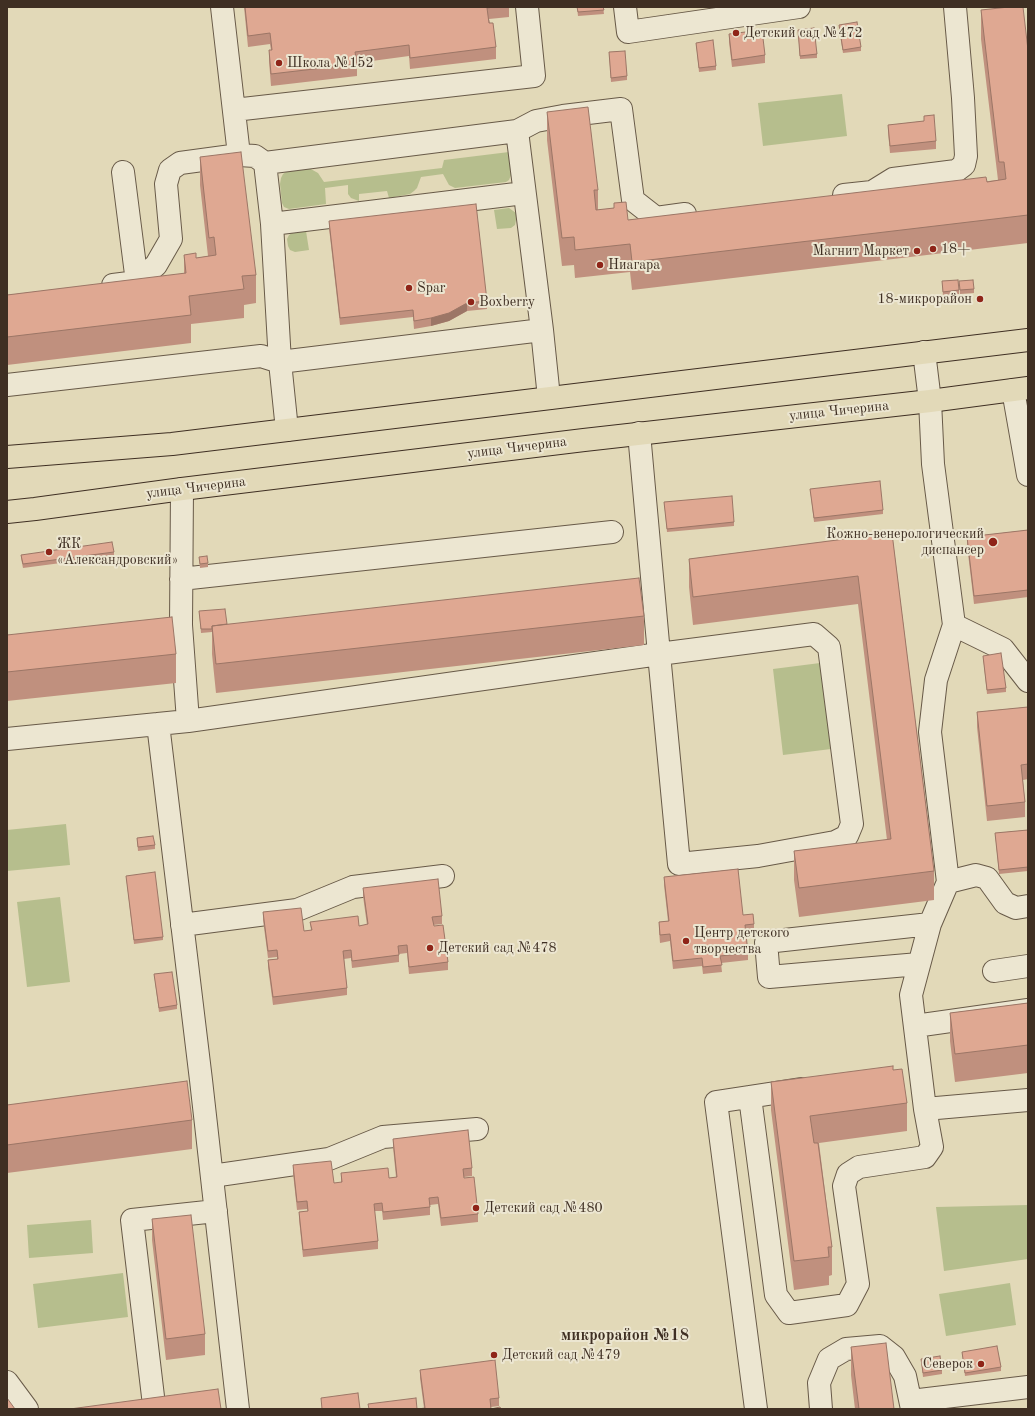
<!DOCTYPE html>
<meta charset="utf-8">
<style>
body{margin:0}
#map{position:relative;width:1035px;height:1416px;overflow:hidden;background:#e2d9b8;font-family:"Old Standard TT",serif}
canvas{display:block}
.frame{position:absolute;inset:0;border:8px solid #3f2f23;pointer-events:none}
</style>
<div id="map">
<canvas width="1035" height="1416"></canvas>
<div class="frame"></div>
</div>
<script>
const g = document.querySelector('canvas').getContext('2d');
g.lineJoin = 'round';
function paint(path, color) { g.fillStyle = color; g.fill(path, 'evenodd'); }
const toPath = rows => new Path2D(rows.map(r => 'M' + r).join(''));
function strokePath(path, color, width, dash) { g.strokeStyle = color; g.lineWidth = width; g.lineCap = dash ? 'butt' : 'round'; g.setLineDash(dash || []); g.stroke(path); }
function write(font, color, halo, rows, align = 'center') {
  g.font = font + ' "Old Standard TT",serif'; g.lineWidth = 4; g.setLineDash([]); g.textBaseline = 'middle'; g.strokeStyle = halo; g.fillStyle = color; for (const [text, x, y, turn = 0] of rows) {
    g.save(); g.translate(x, y); g.rotate((+turn || 0) * Math.PI / 180); g.textAlign = isNaN(turn) ? turn : align; if (halo) g.strokeText(text, 0, 0); g.fillText(text, 0, 0); g.restore();
  }
}
const green = toPath([
 [842,94,847,136,763,146,758,103],
 [509,152,511,175,509,180,506,182,455,188,449,185,443,174,421,177,417,188,414,191,410,194,389,198,387,191,359,194,359,201,351,198,348,194,348,185,325,188,326,204,289,209,284,207,282,203,280,184,281,178,283,174,289,170,309,168,318,173,324,182,442,168,444,160],
 [509,208,516,213,516,220,515,225,511,228,497,229,494,210],
 [306,231,309,250,295,252,290,250,288,246,287,239,289,235,293,232],
 [820,663,831,749,783,755,773,669],
 [66,824,70,865,7,871,7,830],
 [60,897,70,982,27,987,17,902],
 [1028,1205,1028,1259,944,1271,936,1207],
 [91,1220,93,1253,29,1258,27,1225],
 [123,1273,128,1317,38,1328,33,1284],
 [1010,1283,1016,1325,946,1336,939,1294]
]);
const minor = toPath([
 [222,7,239,155],
 [625,7,628,32,799,7],
 [234,110,534,76,527,7],
 [517,131,542,330,549,398],
 [265,163,272,224,280,362,287,430],
 [123,172,137,282],
 [844,195,872,192,893,179,956,171,964,165,966,156,963,98,955,7],
 [272,224,524,193],
 [113,285,137,282,156,265,171,239,166,184,170,170,180,163,239,155,255,156,265,163,517,131,536,121,563,116,621,109,633,200,656,218,685,214],
 [7,385,261,356,280,362,542,330],
 [1013,390,1028,475],
 [182,489,181,625,188,721],
 [181,579,612,532],
 [954,625,1003,649,1028,681],
 [158,724,201,1080,238,1409],
 [7,739,188,721,659,654,814,634,829,647,852,824,847,836,835,842,758,856,679,864,659,654,639,433],
 [948,882,976,875,987,878,1005,903,1016,908,1028,906],
 [182,925,297,910,353,887,443,876],
 [919,964,769,977,766,942,930,924],
 [994,971,1028,966],
 [915,1026,1028,1010],
 [750,1097,776,1295,789,1313,847,1305,858,1284,844,1186,848,1174,859,1167,925,1157,932,1147,925,1109,911,995,930,924,948,882,930,732,936,680,954,625,933,464,930,401,924,352],
 [925,1109,1028,1100],
 [212,1176,329,1159,383,1137,477,1129],
 [7,1382,27,1409],
 [911,1401,1028,1387],
 [154,1405,132,1220,216,1211],
 [756,1409,716,1102,801,1089],
 [821,1409,819,1383,829,1359,846,1349,880,1346,894,1357,905,1376,912,1409]
]);
const major = toPath([
 [7,457,172,444,1028,340],
 [7,512,35,509,182,489,584,440,930,401,1028,388]
]);
const wall = toPath([
 [244,7,509,7,509,17,489,19,496,47,496,59,410,69,409,56,357,63,357,76,271,86,269,61,269,50,271,50,270,44,248,47],
 [577,7,603,7,604,14,578,16],
 [981,10,1028,50,1028,243,632,290,630,272,575,278,574,265,562,266,547,140,547,112,598,190,598,210,614,208,614,203,628,220,998,180,981,39],
 [839,25,861,47,861,51,843,53,839,29],
 [798,30,817,54,817,58,800,59],
 [729,34,765,55,765,63,732,67,729,42],
 [696,43,716,66,716,70,699,72],
 [609,52,627,76,627,80,611,82],
 [924,116,936,141,936,149,890,153,888,132,888,125,924,121],
 [200,157,256,275,256,303,244,305,244,318,191,324,191,343,7,365,7,295,184,274,184,255,196,258,208,256,200,185],
 [329,221,487,301,487,309,467,311,449,321,431,326,414,329,413,317,340,325,329,228],
 [942,281,959,290,959,294,943,296],
 [959,281,974,289,974,293,960,294],
 [810,489,883,510,883,514,814,522],
 [664,502,734,522,734,526,667,532],
 [1028,530,1028,597,974,604,967,545,967,537],
 [892,533,934,871,934,900,799,917,794,880,794,851,887,840,858,604,693,625,689,587,689,559],
 [114,552,114,556,23,568,21,558,21,555],
 [199,557,208,563,208,567,200,568],
 [199,611,227,624,644,616,644,645,216,693,212,654,212,632,201,633],
 [7,635,176,654,176,683,7,701],
 [983,656,1006,688,1006,692,987,694],
 [1028,707,1028,779,1023,780,1025,802,1025,817,987,821,977,727,977,712],
 [1028,830,1028,871,999,874,995,833],
 [137,838,155,845,155,849,138,851],
 [126,876,163,937,163,940,134,944],
 [664,877,743,915,754,924,754,932,746,932,748,953,748,960,721,963,722,972,712,973,703,974,702,966,673,969,670,941,660,943,659,930,659,922,668,921,664,885],
 [363,888,442,916,442,924,433,925,448,962,448,970,409,974,407,953,399,954,399,962,352,968,351,958,344,959,347,988,347,995,273,1005,268,967,268,960,277,959,277,957,268,958,263,920,263,912,304,931,311,930,310,922,359,926,367,925,363,896],
 [154,974,177,1005,177,1009,159,1012],
 [1028,1003,1028,1073,955,1082,950,1041,950,1013],
 [893,1070,907,1103,907,1131,819,1143,832,1247,832,1275,829,1276,829,1285,794,1290,771,1110,771,1082],
 [7,1105,192,1120,192,1149,7,1173],
 [393,1139,472,1168,472,1176,464,1177,478,1214,478,1222,441,1226,438,1204,430,1205,430,1215,383,1220,382,1211,374,1211,378,1241,378,1249,303,1257,299,1219,299,1212,308,1211,307,1209,297,1210,293,1173,293,1165,334,1183,341,1183,341,1173,389,1178,396,1177,393,1147],
 [152,1219,205,1334,205,1355,166,1360,152,1240],
 [851,1347,894,1409,855,1409,851,1375],
 [962,1352,1001,1367,1001,1371,965,1376],
 [921,1359,942,1370,942,1374,923,1377],
 [420,1370,499,1398,499,1406,491,1407,491,1409,424,1408,420,1378]
]);
const shadedWall = toPath([
 [467,303,467,311,449,321,431,326,431,318]
]);
const building = toPath([
 [245,7,494,7,487,8,489,23,493,23,496,47,410,58,409,45,355,52,357,64,271,74,269,50,272,50,270,33,248,36,245,7],
 [577,7,603,7,604,10,578,12,577,7],
 [1009,7,1023,7,1028,50,1028,215,632,262,630,244,575,250,574,237,562,238,547,112,588,107,598,190,594,190,596,210,614,208,614,203,626,202,628,220,986,177,987,182,1006,179,1004,162,999,162,981,10,1009,7],
 [857,22,861,47,843,50,839,25,857,22],
 [814,28,817,54,800,56,798,30,814,28],
 [762,30,765,55,732,60,729,34,762,30],
 [713,40,716,66,699,68,696,43,713,40],
 [625,51,627,76,611,78,609,52,625,51],
 [934,115,936,141,890,146,888,125,924,121,924,116,934,115],
 [241,152,256,275,242,276,244,289,189,296,191,315,7,337,7,295,186,273,184,255,196,253,196,258,216,255,214,237,209,238,200,157,241,152],
 [476,204,487,301,467,303,449,313,431,318,414,321,413,310,340,318,329,221,476,204],
 [958,280,959,290,943,292,942,281,958,280],
 [973,280,974,289,960,290,959,281,973,280],
 [880,481,883,510,814,518,810,489,880,481],
 [732,496,734,522,667,529,664,502,732,496],
 [1028,530,1028,590,974,596,967,537,1028,530],
 [892,533,934,871,799,888,794,851,891,839,858,576,693,597,689,559,892,533],
 [112,542,114,552,23,564,21,555,112,542],
 [207,556,208,563,200,564,199,557,207,556],
 [639,578,644,616,216,664,212,626,639,578],
 [225,609,227,624,212,626,212,629,201,629,199,611,225,609],
 [172,617,176,654,7,672,7,635,172,617],
 [1001,653,1006,688,987,690,983,656,1001,653],
 [1028,707,1028,764,1021,765,1025,802,987,806,977,712,1028,707],
 [1028,830,1028,867,999,870,995,833,1028,830],
 [153,836,155,845,138,847,137,838,153,836],
 [738,869,743,915,753,914,754,924,745,925,748,953,720,956,722,965,712,966,703,967,702,958,673,961,670,934,660,935,659,922,669,921,664,877,738,869],
 [155,872,163,937,134,940,126,876,155,872],
 [438,879,442,916,432,917,434,926,443,925,448,962,409,967,407,945,398,946,399,955,352,961,351,950,343,951,347,988,273,997,268,960,278,959,277,950,268,951,263,912,301,908,304,931,312,930,310,922,358,916,359,926,368,924,363,888,438,879],
 [172,972,177,1005,159,1008,154,974,172,972],
 [1028,1003,1028,1045,955,1054,950,1013,1028,1003],
 [893,1066,893,1070,902,1069,907,1103,810,1116,814,1143,818,1143,832,1247,828,1247,829,1257,794,1261,771,1082,893,1066],
 [187,1081,192,1120,7,1145,7,1105,187,1081],
 [468,1130,472,1168,463,1169,464,1178,474,1177,478,1214,441,1218,438,1197,429,1198,430,1207,383,1212,382,1203,374,1204,378,1241,303,1250,299,1212,308,1211,307,1201,297,1202,293,1165,331,1161,334,1183,342,1182,341,1173,388,1168,389,1178,397,1177,393,1139,468,1130],
 [191,1215,205,1334,166,1339,152,1219,191,1215],
 [886,1343,894,1409,859,1409,851,1347,886,1343],
 [997,1346,1001,1367,965,1373,962,1352,997,1346],
 [940,1356,942,1370,923,1373,921,1359,940,1356],
 [495,1360,499,1398,490,1399,491,1409,500,1407,501,1409,418,1409,425,1408,420,1370,495,1360],
 [218,1389,221,1409,70,1409,218,1389],
 [358,1393,360,1409,322,1409,321,1398,358,1393],
 [7,1398,15,1409,7,1409,7,1398],
 [416,1398,417,1409,369,1409,368,1404,416,1398]
]);
const markers = [
 [736,33,4,"#8f2418"],
 [279,63,4,"#8f2418"],
 [933,249,4,"#8f2418"],
 [917,251,4,"#8f2418"],
 [600,265,4,"#8f2418"],
 [409,288,4,"#8f2418"],
 [980,299,4,"#8f2418"],
 [471,302,4,"#8f2418"],
 [993,542,5,"#8f2418"],
 [49,552,4,"#8f2418"],
 [686,941,4,"#8f2418"],
 [430,948,4,"#8f2418"],
 [476,1208,4,"#8f2418"],
 [494,1355,4,"#8f2418"],
 [981,1364,4,"#8f2418"]
];
const poiNames = [
 ["Детский сад №472",744,33],
 ["Школа №152",287,63],
 ["18+",941,249],
 ["Магнит Маркет",909,251,"right"],
 ["Ниагара",608,265],
 ["Spar",417,288],
 ["18-микрорайон",972,299,"right"],
 ["Boxberry",479,302],
 ["Кожно-венерологический",984,534,"right"],
 ["диспансер",984,550,"right"],
 ["ЖК",57,544],
 ["«Александровский»",57,560],
 ["Центр детского",694,933],
 ["творчества",694,949],
 ["Детский сад №478",438,948],
 ["Детский сад №480",484,1208],
 ["Детский сад №479",502,1355],
 ["Северок",973,1364,"right"]
];
const streetNames = [
 ["улица Чичерина",839,411,-6],
 ["улица Чичерина",517,448,-7],
 ["улица Чичерина",196,488,-7]
];
const quarterNames = [
 ["микрорайон №18",625,1336]
];
paint(green, '#b6be8d');
strokePath(minor, '#685a48', 24);
strokePath(major, '#3f2f23', 24);
strokePath(minor, '#ece6d1', 22);
strokePath(major, '#e2d9b8', 22);
paint(wall, '#c0907e');
paint(shadedWall, '#9c7666');
paint(building, '#dfa892');
strokePath(building, '#9c7666', 1);
for (const [x, y, r, color] of markers) { const dot = new Path2D(); dot.arc(x, y, r, 0, 2 * Math.PI); g.fillStyle = color; g.fill(dot); strokePath(dot, '#ece6d1', 1.5); }
write('14px', '#3f2f23', '#ece6d1', poiNames, 'left');
write('14px', '#3f2f23', '#ece6d1', streetNames);
write('bold 16px', '#3f2f23', '#ece6d1', quarterNames);
</script>
